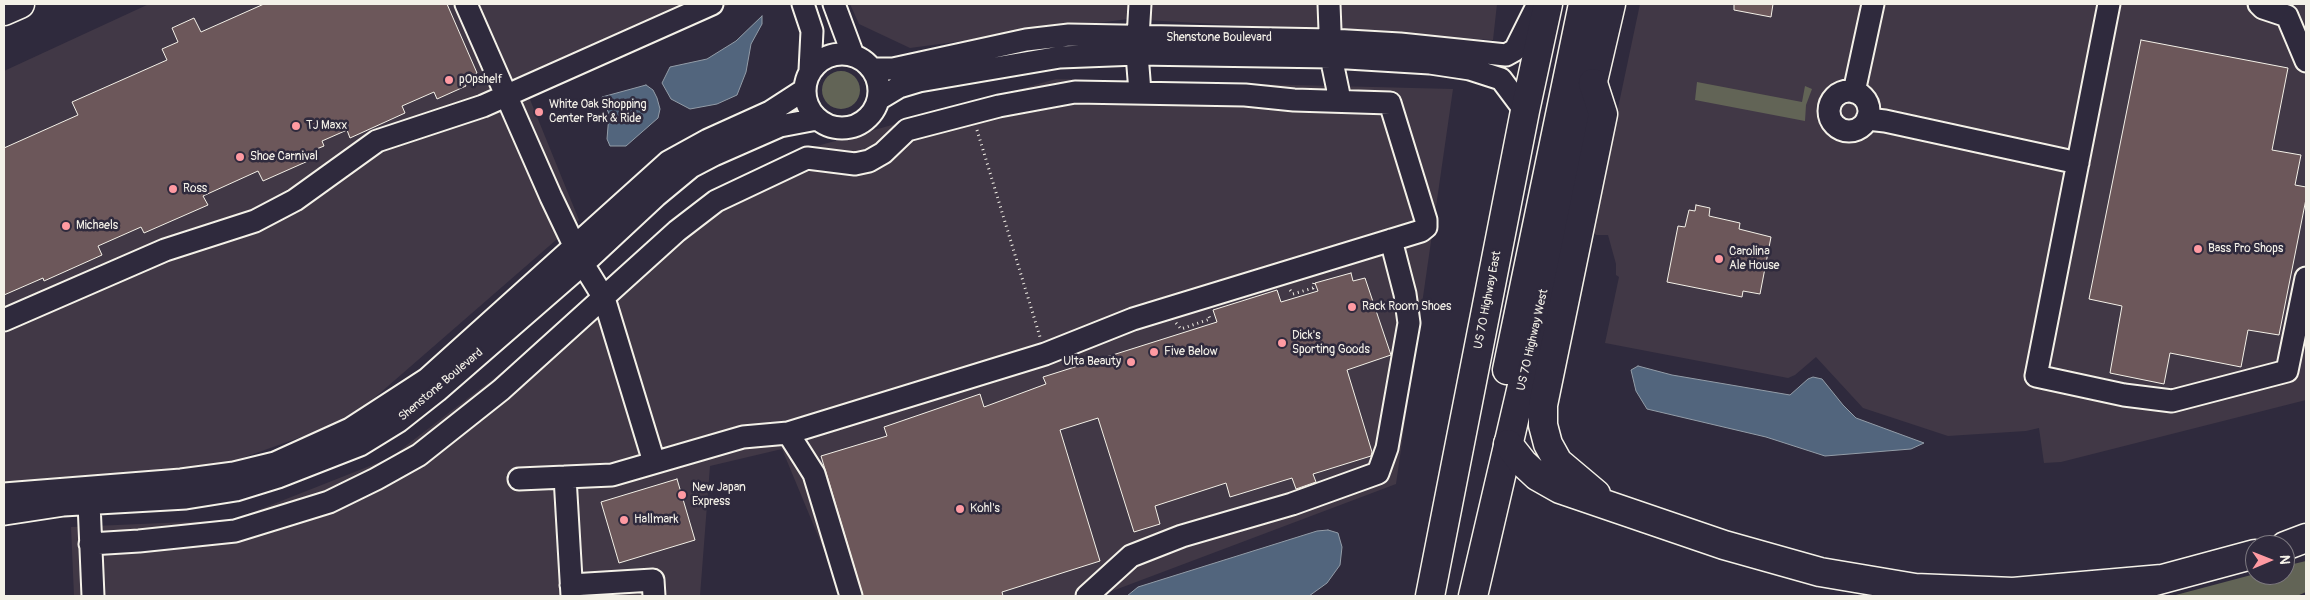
<!DOCTYPE html>
<style>
body{margin:0}
#map{position:relative;width:2310px;height:600px;overflow:hidden;background:#2f2a3d;font-family:Pangolin,sans-serif}
canvas{display:block}
.frame{position:absolute;inset:0;border:5px solid #f4f1e8;pointer-events:none}
.north{position:absolute;left:2245px;top:535px;width:50px;height:50px;box-sizing:border-box;background:#2f2a3d;border:1px solid #7e7a81;border-radius:50%;rotate:89deg;font-size:14px;font-weight:700;line-height:20px;text-align:center;color:#f4f1e8}
.north::after{content:'';display:block;margin:auto;width:18px;height:22px;background:#ff9aa2;clip-path:polygon(50% 0,100% 100%,50% 72%,0 100%)}
</style>
<div id="map">
<canvas width="2310" height="600"></canvas>
<div class="frame"></div>
<div class="north">N</div>
</div>
<script>
const g = document.querySelector('canvas').getContext('2d');
g.lineJoin = 'round';
function paint(path, color) { g.fillStyle = color; g.fill(path, 'evenodd'); }
const toPath = rows => new Path2D(rows.map(r => 'M' + r).join(''));
function strokePath(path, color, width, dash) { g.strokeStyle = color; g.lineWidth = width; g.lineCap = dash ? 'butt' : 'round'; g.setLineDash(dash || []); g.stroke(path); }
function write(font, color, halo, rows, align = 'center') {
  g.font = font + ' Pangolin,sans-serif'; g.lineWidth = 5; g.setLineDash([]); g.textBaseline = 'middle'; g.strokeStyle = halo; g.fillStyle = color; for (const [text, x, y, turn = 0] of rows) {
    g.save(); g.translate(x, y); g.rotate((+turn || 0) * Math.PI / 180); g.textAlign = isNaN(turn) ? turn : align; if (halo) g.strokeText(text, 0, 0); g.fillText(text, 0, 0); g.restore();
  }
}
const built = toPath([
 [149,4,731,4,529,97,579,220,349,420,214,468,4,482,4,71],
 [850,4,1497,4,1493,40,1128,19,910,48,859,24],
 [1640,4,2306,4,2306,400,2061,462,2044,463,2039,428,2026,431,1948,436,1863,408,1816,357,1795,375,1788,378,1605,343,1619,277,1616,275,1616,264,1608,235,1596,235,1592,231],
 [1056,79,1453,89,1396,484,1099,596,843,596,782,449,710,466,700,596,74,596,71,527,233,520,390,458,785,155]
]);
const green = toPath([
 '822 90a19 19 0 1 1 38 0a19 19 0 1 1-38 0Z',
 [1697,82,1802,102,1805,86,1812,89,1806,105,1805,121,1695,100],
 [2306,561,2306,592,2297,596,2172,596,2255,574,2285,575,2285,566]
]);
const water = toPath([
 [762,16,762,24,751,44,746,72,737,95,717,104,690,109,671,99,662,83,670,67,707,59,736,41,762,16],
 [646,85,653,90,657,98,660,109,658,118,626,146,610,146,607,139,609,114,602,97,646,85],
 [1638,366,1672,375,1790,395,1808,379,1813,377,1822,379,1843,405,1856,418,1924,443,1911,449,1825,456,1766,437,1647,409,1636,391,1631,370,1638,366],
 [1328,530,1338,533,1342,547,1340,565,1327,583,1309,596,1127,596,1138,587,1317,531,1328,530]
]);
const building = toPath([
 [264,4,447,4,477,73,463,80,466,86,437,99,434,92,402,106,405,113,350,138,347,130,322,141,324,146,314,150,317,157,263,181,258,171,203,196,208,205,144,233,141,227,98,246,102,255,44,281,43,278,4,295,4,148,78,115,72,102,167,60,162,49,178,42,172,28,194,18,201,32,264,4],
 [1734,4,1773,4,1771,17,1734,10,1734,4],
 [2141,40,2288,68,2272,150,2301,155,2295,185,2306,187,2306,199,2279,335,2248,330,2241,367,2170,353,2164,384,2110,373,2122,306,2089,299,2141,40],
 [1696,205,1710,208,1709,216,1740,223,1739,229,1771,237,1760,294,1743,291,1742,297,1667,282,1678,226,1685,227,1689,210,1695,211,1696,205],
 [1351,273,1353,281,1365,278,1391,355,1347,370,1372,452,1371,456,1313,474,1316,482,1296,489,1292,478,1230,497,1226,483,1155,506,1160,524,1134,532,1098,418,1060,430,1100,561,1002,592,1003,596,863,596,821,456,887,436,884,427,980,394,984,407,1046,384,1043,377,1217,322,1213,310,1277,290,1281,302,1318,291,1315,283,1351,273],
 [677,479,695,540,619,563,601,502,677,479]
]);
const path = toPath([
 [977,130,1040,337],
 [1290,290,1293,294,1313,288,1314,282],
 [1176,323,1181,329,1210,319,1208,314]
]);
const minor = toPath([
 [466,4,551,197,583,264,604,298,654,462],
 [803,4,812,31,810,70],
 [834,4,853,55],
 [1140,4,1137,54,1140,92],
 [1329,4,1331,57,1340,100],
 [2109,4,2036,376,2124,395,2172,401,2287,371,2306,278],
 [2259,4,2263,8,2287,16,2306,61],
 '805 91a37 37 0 1 1 74 0a37 37 0 1 1-74 0Z',
 [872,69,893,69,1026,40,1069,35,1331,40,1400,44,1506,55,1515,50,1538,4],
 '1829 111a20 20 0 1 1 40 0a20 20 0 1 1-40 0Z',
 [1854,92,1873,4],
 [879,99,899,87,919,81,1060,57,1137,54,1331,57,1430,63,1470,69,1501,79,1525,111],
 [1867,119,1885,121,2078,163],
 [4,320,165,250,255,221,295,200,377,141,483,106,712,4],
 [788,433,814,474,851,596],
 [565,477,572,596],
 [4,494,181,480,234,473,275,463,350,429,427,379,668,162,708,140,770,112,804,90],
 [89,503,93,596],
 [4,514,63,505,186,498,236,490,278,477,360,445,399,421,437,391,583,264,656,196,691,167,714,155,780,126,817,119],
 [90,544,139,541,235,531,329,502,376,479,419,455,501,390,677,231,716,201,807,158,855,164,869,161,883,153,907,130,999,106,1075,92,1245,95,1294,100,1390,103,1426,220,1426,227,1421,231,1133,319,1045,354,788,433,743,437,612,475,519,479],
 [571,585,653,580,654,596],
 [1087,596,1131,556,1182,536,1292,504,1378,473,1387,448,1409,323,1405,294,1391,240]
]);
const major = toPath([
 [4,11,20,4],
 [1507,370,1583,4],
 [1430,596,1525,111,1548,4],
 [1473,596,1611,4]
]);
const highway = toPath([
 [1593,83,1603,114,1543,405,1543,425,1548,444,1558,462,1596,494],
 [1508,444,1523,463,1537,476,1560,489,1724,545,1820,572,1915,588,2013,592,2162,579],
 [2285,546,2306,538],
 [2144,584,2255,554]
]);
const markers = [
 [449,80,5,"#ff9aa2"],
 [539,112,5,"#ff9aa2"],
 [296,126,5,"#ff9aa2"],
 [240,157,5,"#ff9aa2"],
 [173,189,5,"#ff9aa2"],
 [66,226,5,"#ff9aa2"],
 [2198,249,5,"#ff9aa2"],
 [1719,259,5,"#ff9aa2"],
 [1352,307,5,"#ff9aa2"],
 [1282,343,5,"#ff9aa2"],
 [1154,352,5,"#ff9aa2"],
 [1131,362,5,"#ff9aa2"],
 [682,495,5,"#ff9aa2"],
 [960,509,5,"#ff9aa2"],
 [624,520,5,"#ff9aa2"]
];
const streetNames = [
 ["Shenstone Boulevard",1219,38],
 ["US 70 Highway East",1488,300,-79],
 ["US 70 Highway West",1533,340,-77],
 ["Shenstone Boulevard",441,385,-40]
];
const poiNames = [
 ["pOpshelf",459,80],
 ["White Oak Shopping",549,105],
 ["Center Park & Ride",549,119],
 ["TJ Maxx",306,126],
 ["Shoe Carnival",250,157],
 ["Ross",183,189],
 ["Michaels",76,226],
 ["Bass Pro Shops",2208,249],
 ["Carolina",1729,252],
 ["Ale House",1729,266],
 ["Rack Room Shoes",1362,307],
 ["Dick's",1292,336],
 ["Sporting Goods",1292,350],
 ["Five Below",1164,352],
 ["Ulta Beauty",1121,362,"right"],
 ["New Japan",692,488],
 ["Express",692,502],
 ["Kohl's",970,509],
 ["Hallmark",634,520]
];
paint(built, '#413846');
paint(green, '#626456');
paint(water, '#52657d');
strokePath(water, '#939da8', 1);
paint(building, '#6c575a');
strokePath(building, '#f4f1e8', 1);
strokePath(minor, '#f4f1e8', 25);
strokePath(major, '#f4f1e8', 31);
strokePath(highway, '#f4f1e8', 31);
strokePath(path, '#f4f1e8', 3, [1, 4]);
strokePath(minor, '#2f2a3d', 21);
strokePath(major, '#2f2a3d', 28);
strokePath(highway, '#2f2a3d', 28);
for (const [x, y, r, color] of markers) { const dot = new Path2D(); dot.arc(x, y, r, 0, 2 * Math.PI); g.fillStyle = color; g.fill(dot); strokePath(dot, '#2f2a3d', 2); }
write('12px', '#f4f1e8', '#2f2a3d', streetNames);
write('12px', '#f4f1e8', '#2f2a3d', poiNames, 'left');
</script>
